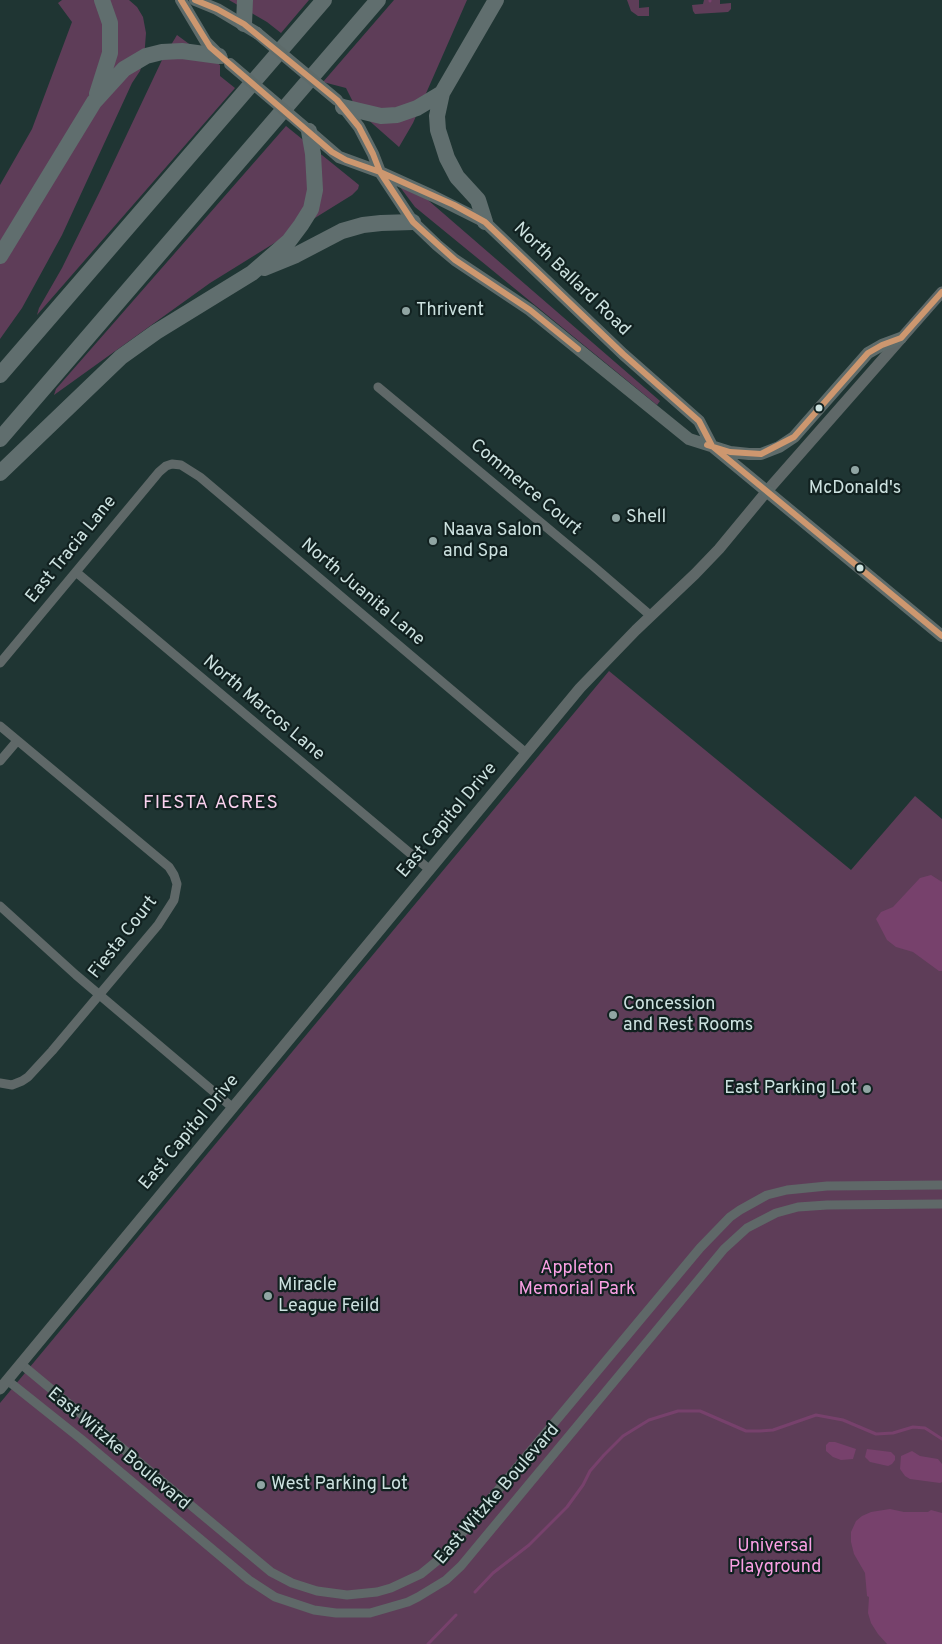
<!DOCTYPE html>
<style>
body{margin:0}
canvas{display:block;background:#1f3533}
</style>
<canvas width="942" height="1644"></canvas>
<script>
const g = document.querySelector('canvas').getContext('2d');
g.lineJoin = 'round';
function paint(path, color) { g.fillStyle = color; g.fill(path, 'evenodd'); }
const toPath = rows => new Path2D(rows.map(r => 'M' + r).join(''));
function strokePath(path, color, width, dash) { g.strokeStyle = color; g.lineWidth = width; g.lineCap = dash ? 'butt' : 'round'; g.setLineDash(dash || []); g.stroke(path); }
function write(font, color, halo, rows, align = 'center') {
  g.font = font + ' Overpass,sans-serif'; g.lineWidth = 4.5; g.setLineDash([]); g.textBaseline = 'middle'; g.strokeStyle = halo; g.fillStyle = color; for (const [text, x, y, turn = 0] of rows) {
    g.save(); g.translate(x, y); g.rotate((+turn || 0) * Math.PI / 180); g.textAlign = isNaN(turn) ? turn : align; if (halo) g.strokeText(text, 0, 0); g.fillText(text, 0, 0); g.restore();
  }
}
const green = toPath([
 [62,0,129,0,137,7,143,17,146,33,144,59,140,71,132,83,62,235,22,308,0,339,0,185,32,129,72,22,58,3],
 [229,0,309,0,281,33,267,22],
 [394,0,467,0,413,123,399,147,357,110,346,88,323,82],
 [627,0,639,0,639,8,649,7,649,16,638,16,631,11],
 [704,0,720,0,720,4,731,3,731,9,728,12,695,14,693,11,692,5,703,4],
 [177,35,200,52,220,65,220,76,235,88,37,315,39,308,62,268,101,189,162,60],
 [286,126,359,185,358,189,352,195,210,283,54,395,56,389],
 [399,175,660,401,657,405,415,207,400,187],
 [609,671,851,870,915,796,942,819,942,1644,0,1644,0,1403]
]);
const water = toPath([
 [931,875,942,882,942,971,939,971,913,952,896,947,887,940,876,919,881,912,893,907,920,878],
 [829,1442,835,1442,856,1449,853,1459,841,1460,833,1457,826,1451,826,1445],
 [867,1449,891,1452,895,1456,895,1460,892,1464,888,1466,870,1462,865,1457],
 [912,1451,920,1456,938,1459,942,1464,942,1482,940,1483,910,1479,905,1476,900,1469,901,1456],
 [890,1509,904,1512,928,1512,931,1510,942,1513,942,1644,887,1644,878,1634,871,1623,868,1613,869,1597,867,1596,865,1573,854,1554,851,1542,851,1532,856,1521,862,1516,871,1512]
]);
const stream = toPath([
 [710,1,710,0],
 [475,1592,493,1573,529,1545,567,1507,583,1485,590,1471,604,1455,623,1436,649,1420,678,1411,700,1411,746,1431,760,1431,773,1430,816,1415,843,1420,876,1434,893,1433,913,1427,925,1428,942,1439],
 [428,1644,456,1615]
]);
const minor = toPath([
 [378,387,593,566,651,616],
 [76,572,430,870],
 [0,663,159,472,166,466,172,464,181,465,200,477,526,753],
 [0,726,169,867,174,875,177,884,174,900,158,925,52,1051,28,1077,22,1081,12,1085,0,1083],
 [0,761,17,741],
 [0,906,76,975,233,1108],
 [21,1364,271,1572,292,1583,317,1591,347,1595,377,1592,391,1588,421,1574,443,1556,700,1248,730,1217,740,1210,767,1195,787,1190,827,1186,942,1185],
 [7,1380,81,1439,249,1580,275,1597,314,1610,336,1613,370,1613,408,1602,418,1597,446,1580,461,1566,724,1249,747,1228,776,1213,798,1207,827,1205,942,1204]
]);
const tertiary = toPath([
 [0,1389,580,688,636,630,695,574,719,549,767,491,942,292]
]);
const secondary = toPath([
 [181,0,206,42,222,58],
 [195,0,217,9,257,33],
 [341,104,359,127,373,154,380,172,413,222,437,245,455,260,530,310,689,439,730,452,749,454,761,454,779,447,794,437,868,353,882,345,901,338],
 [309,131,339,157,380,172,433,196,485,222,623,354,699,421,712,446,942,636]
]);
const motorway = toPath([
 [244,24,245,0],
 [97,94,110,53,110,23,102,0],
 [343,107,381,116,397,115,417,108,442,93],
 [485,222,478,200,457,177,447,158,438,130,437,116,442,93,496,0],
 [0,256,94,102,124,69,146,56,162,52,182,51,219,56],
 [264,268,296,255,342,231,363,225,381,223,413,222],
 [0,375,324,0],
 [0,439,378,0],
 [0,473,121,357,156,332,252,273,289,241,301,225,311,209,315,190,313,154,309,131]
]);
const secondaryBridge = toPath([
 [257,33,337,100],
 [230,64,309,131]
]);
const bus1 = toPath([
 [181,0,210,47,332,152,346,160,380,172,454,205,485,222,623,354,699,421,712,446,942,636],
 [195,0,217,9,244,24,337,100,359,127,373,154,380,172,413,222,455,260,530,310,578,349],
 [707,445,730,452,761,454,794,437,868,353,882,345,901,338,942,292]
]);
const markers = [
 [406,311,5,"#90a5a3"],
 [819,408,4.5,"#cde2e0"],
 [855,470,5,"#90a5a3"],
 [616,518,5,"#90a5a3"],
 [433,541,5,"#90a5a3"],
 [860,568,4.5,"#cde2e0"],
 [613,1015,5,"#90a5a3"],
 [867,1089,5,"#90a5a3"],
 [268,1296,5,"#90a5a3"],
 [261,1485,5,"#90a5a3"]
];
const streetNames = [
 ["North Ballard Road",571,280,44],
 ["Commerce Court",525,488,40],
 ["East Tracia Lane",72,550,-51],
 ["North Juanita Lane",362,593,40],
 ["North Marcos Lane",263,709,40],
 ["East Capitol Drive",448,821,-50],
 ["Fiesta Court",124,938,-52],
 ["East Capitol Drive",190,1133,-50],
 ["East Witzke Boulevard",118,1450,40],
 ["East Witzke Boulevard",498,1495,-49]
];
const poiNames = [
 ["Thrivent",416,311],
 ["McDonald's",855,489,"center"],
 ["Shell",626,518],
 ["Naava Salon",443,531],
 ["and Spa",443,552],
 ["Concession",623,1005],
 ["and Rest Rooms",623,1026],
 ["East Parking Lot",857,1089,"right"],
 ["Miracle",278,1286],
 ["League Feild",278,1307],
 ["West Parking Lot",271,1485]
];
const parkNames = [
 ["Appleton",577,1269],
 ["Memorial Park",577,1290],
 ["Universal",775,1547],
 ["Playground",775,1568]
];
const neighbourhoodNames = [
 ["FIESTA ACRES",211,804]
];
paint(green, '#5e3d58');
paint(water, '#77416c');
strokePath(stream, '#77416c', 3);
strokePath(minor, '#5f6868', 9);
strokePath(tertiary, '#5f6868', 11);
strokePath(secondary, '#5e6b6a', 12);
strokePath(motorway, '#606e6e', 16);
strokePath(secondaryBridge, '#5e6b6a', 12);
strokePath(bus1, '#cd976f', 6);
for (const [x, y, r, color] of markers) { const dot = new Path2D(); dot.arc(x, y, r, 0, 2 * Math.PI); g.fillStyle = color; g.fill(dot); strokePath(dot, '#112120', 2); }
write('18px', '#cde2e0', '#112120', streetNames);
write('18px', '#cde2e0', '#112120', poiNames, 'left');
write('18px', '#faa0e4', '#112120', parkNames);
g.letterSpacing = '1px';
write('19px', '#fad1ee', '#112120', neighbourhoodNames);
g.letterSpacing = '0px';
</script>
